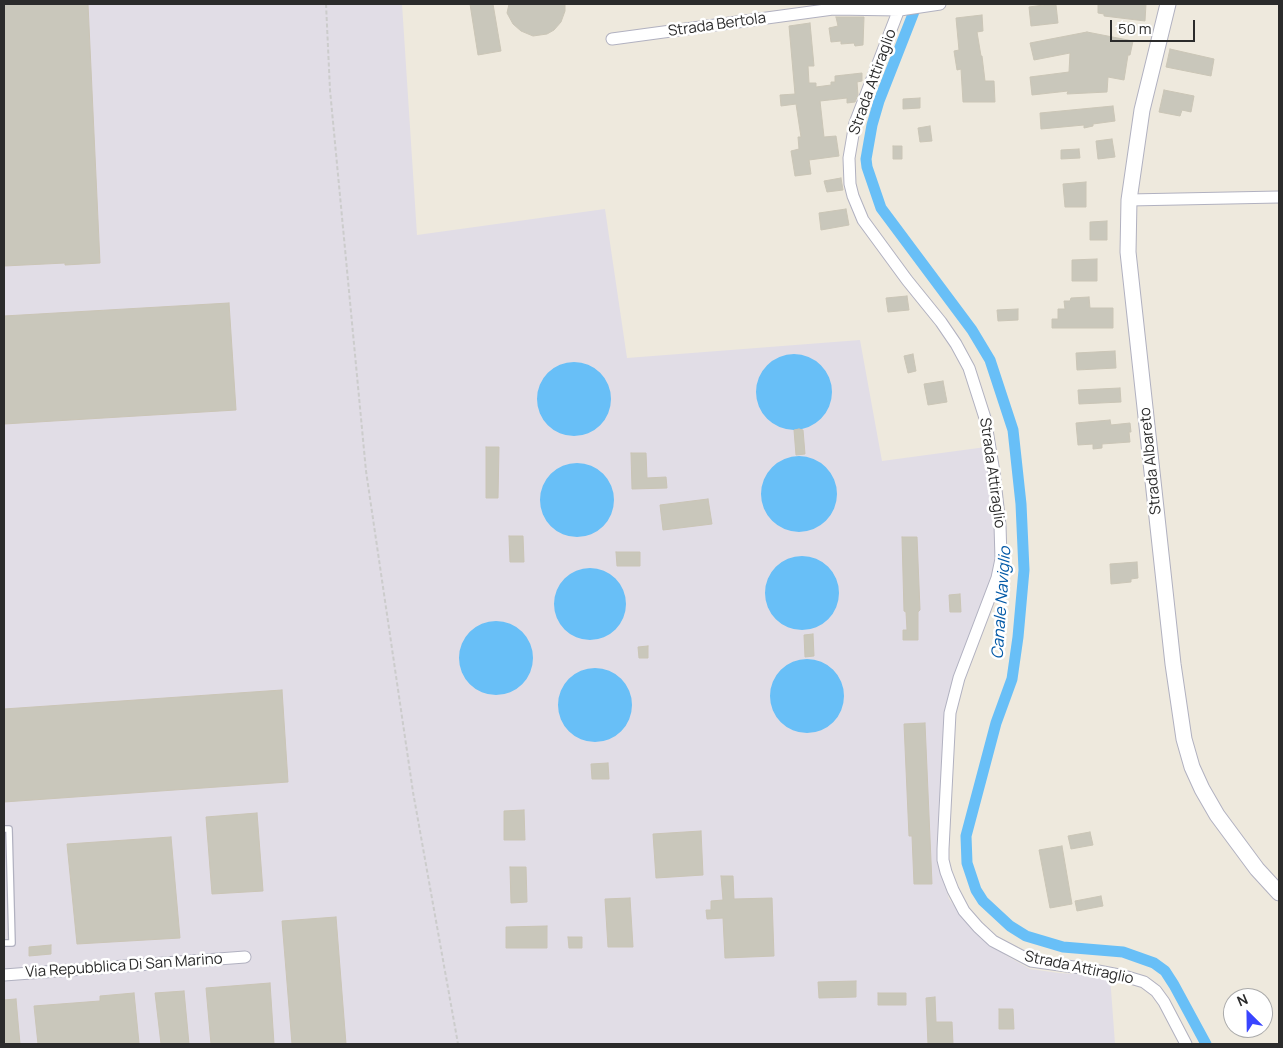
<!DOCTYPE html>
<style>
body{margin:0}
#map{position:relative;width:1283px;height:1048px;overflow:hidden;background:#eee9dd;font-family:Manrope,sans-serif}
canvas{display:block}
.frame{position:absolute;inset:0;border:5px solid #2b2b2b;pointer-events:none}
.north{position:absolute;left:1223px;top:988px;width:50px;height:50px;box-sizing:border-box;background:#fff;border:1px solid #aaa;border-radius:50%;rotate:337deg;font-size:14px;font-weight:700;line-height:20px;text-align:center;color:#2b2b2b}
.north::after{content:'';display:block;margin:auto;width:18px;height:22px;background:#3945ff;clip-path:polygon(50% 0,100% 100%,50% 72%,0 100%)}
.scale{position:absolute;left:1110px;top:20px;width:85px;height:22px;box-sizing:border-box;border:2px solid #2b2b2b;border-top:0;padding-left:6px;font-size:15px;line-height:18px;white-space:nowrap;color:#2b2b2b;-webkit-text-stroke:4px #fff;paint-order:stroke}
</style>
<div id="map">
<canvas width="1283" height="1048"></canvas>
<div class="frame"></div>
<div class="north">N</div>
<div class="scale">50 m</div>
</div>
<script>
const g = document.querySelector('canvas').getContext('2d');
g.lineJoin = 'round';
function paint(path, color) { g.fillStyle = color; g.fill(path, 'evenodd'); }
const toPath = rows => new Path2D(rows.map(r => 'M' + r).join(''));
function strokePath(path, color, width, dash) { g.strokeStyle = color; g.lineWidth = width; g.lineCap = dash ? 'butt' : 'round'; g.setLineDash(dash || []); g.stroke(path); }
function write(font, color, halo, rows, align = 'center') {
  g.font = font + ' Manrope,sans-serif'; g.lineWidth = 5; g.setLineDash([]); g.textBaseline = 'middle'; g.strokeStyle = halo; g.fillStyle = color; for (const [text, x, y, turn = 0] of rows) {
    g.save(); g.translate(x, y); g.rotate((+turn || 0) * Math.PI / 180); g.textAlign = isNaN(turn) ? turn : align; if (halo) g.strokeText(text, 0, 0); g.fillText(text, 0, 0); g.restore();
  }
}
const industrial = toPath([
 [4,4,402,4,417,235,605,209,627,358,860,340,882,461,986,447,994,501,997,554,994,576,953,681,938,860,949,899,973,930,1007,956,1030,969,1059,973,1110,976,1115,1044,4,1044]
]);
const water = toPath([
 '756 392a38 38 0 1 1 76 0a38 38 0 1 1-76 0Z',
 '537 399a37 37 0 1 1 74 0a37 37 0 1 1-74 0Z',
 '761 494a38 38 0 1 1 76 0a38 38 0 1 1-76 0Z',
 '540 500a37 37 0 1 1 74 0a37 37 0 1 1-74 0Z',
 '765 593a37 37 0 1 1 74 0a37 37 0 1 1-74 0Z',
 '554 604a36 36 0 1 1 72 0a36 36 0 1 1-72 0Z',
 '459 658a37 37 0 1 1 74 0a37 37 0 1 1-74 0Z',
 '770 696a37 37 0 1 1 74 0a37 37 0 1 1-74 0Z',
 '558 705a37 37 0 1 1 74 0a37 37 0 1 1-74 0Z'
]);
const canal = toPath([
 [917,4,879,101,872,125,866,159,867,167,881,208,972,330,990,360,1013,430,1021,504,1024,570,1018,637,1012,679,996,723,966,836,967,863,976,890,983,901,1010,926,1026,936,1063,947,1123,952,1154,963,1165,971,1174,985,1206,1044]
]);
const building = toPath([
 [4,4,88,4,100,263,65,265,65,263,4,266,4,4],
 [470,4,493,4,501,51,478,55,470,4],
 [509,4,565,4,565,11,561,22,554,30,547,34,533,36,521,31,513,24,507,13,509,4],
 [1098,4,1146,4,1145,21,1104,16,1104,14,1098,13,1098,4],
 [1044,5,1056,5,1058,23,1031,26,1029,7,1044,5],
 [982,15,983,31,977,32,981,56,982,56,985,81,994,81,995,102,963,102,961,69,957,70,954,51,959,50,956,18,982,15],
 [836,17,864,17,863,45,855,46,854,43,841,44,841,41,831,42,829,28,838,26,836,17],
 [810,23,814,66,808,66,809,83,816,83,816,87,831,85,831,82,835,82,835,76,862,73,862,81,857,82,858,95,855,102,847,103,847,98,820,101,824,137,836,136,839,156,809,160,811,174,795,176,791,151,799,149,798,137,801,137,796,104,781,106,780,95,795,94,789,26,810,23],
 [1087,32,1133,41,1130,55,1128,55,1124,80,1108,77,1107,92,1067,94,1068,91,1032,95,1030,77,1069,72,1070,53,1034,60,1030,43,1087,32],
 [1170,49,1214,59,1211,76,1166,67,1170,49],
 [1164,90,1194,96,1191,112,1182,110,1180,116,1159,112,1164,90],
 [920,98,920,108,903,109,903,99,920,98],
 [1113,106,1115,121,1093,124,1093,126,1084,128,1084,125,1041,129,1040,113,1113,106],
 [930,126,932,141,920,142,918,128,930,126],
 [1112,139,1115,157,1098,159,1096,141,1112,139],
 [893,146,902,146,902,159,893,159,893,146],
 [1079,149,1080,158,1061,159,1061,150,1079,149],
 [841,178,843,190,827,192,824,181,841,178],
 [1086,182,1086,207,1065,207,1063,184,1086,182],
 [846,209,849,225,821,230,819,213,846,209],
 [1107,221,1107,240,1090,240,1090,222,1107,221],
 [1097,259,1097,281,1072,281,1072,260,1097,259],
 [907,296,909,310,888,312,886,298,907,296],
 [1089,297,1090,308,1113,308,1113,328,1052,328,1052,319,1058,319,1058,309,1065,309,1064,301,1070,301,1071,298,1089,297],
 [229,303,236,410,4,424,4,316,229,303],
 [1018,309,1018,320,998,321,997,310,1018,309],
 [1115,351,1116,368,1077,370,1076,353,1115,351],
 [913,354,916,371,908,373,904,356,913,354],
 [943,381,947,402,928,405,924,384,943,381],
 [1120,388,1121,402,1079,404,1078,390,1120,388],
 [1110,420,1111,425,1130,423,1131,432,1129,432,1130,442,1102,444,1102,448,1093,449,1093,444,1078,445,1076,423,1110,420],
 [799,429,803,430,805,454,796,455,794,430,799,429],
 [486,447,499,447,498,498,486,498,486,447],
 [631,453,646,453,647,478,666,477,667,488,632,489,631,453],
 [708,499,712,524,663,530,660,505,708,499],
 [509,536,523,536,524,562,510,562,509,536],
 [902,537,917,537,920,610,918,612,918,640,903,640,903,630,907,630,906,612,904,611,902,537],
 [616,552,640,552,640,566,617,566,616,552],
 [1137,562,1138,578,1131,579,1131,582,1111,584,1110,564,1137,562],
 [960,594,961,612,950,612,949,595,960,594],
 [813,634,814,656,805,657,804,635,813,634],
 [648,646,648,658,639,658,638,647,648,646],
 [282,690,288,782,4,802,4,709,282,690],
 [925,723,932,884,914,884,912,836,909,836,904,724,925,723],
 [608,763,609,779,592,779,591,764,608,763],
 [524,810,525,840,504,840,504,811,524,810],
 [257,813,263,891,212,894,206,817,257,813],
 [701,831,703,875,656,878,653,834,701,831],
 [1090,832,1093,845,1071,849,1068,836,1090,832],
 [171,837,180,938,77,944,67,844,171,837],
 [1062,846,1072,904,1050,908,1039,850,1062,846],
 [510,867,526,867,527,902,511,903,510,867],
 [721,876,733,876,734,899,772,898,774,956,725,958,723,918,707,919,706,910,711,910,711,901,723,900,721,876],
 [1101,896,1103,906,1077,911,1075,901,1101,896],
 [630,898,633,947,608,947,605,899,630,898],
 [336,917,346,1044,292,1044,282,921,336,917],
 [547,926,547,948,506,948,506,927,547,926],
 [568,937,582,937,582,948,569,948,568,937],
 [51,945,51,954,29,956,29,947,51,945],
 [856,981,856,997,819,998,818,982,856,981],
 [270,983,274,1044,211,1044,206,988,270,983],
 [184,991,189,1044,161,1044,155,993,184,991],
 [134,993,139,1043,38,1044,34,1006,100,1001,100,996,134,993],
 [878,993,906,993,906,1005,878,1005,878,993],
 [935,997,936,1022,952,1022,953,1044,928,1044,926,998,935,997],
 [16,999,20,1044,4,1044,4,1000,16,999],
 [999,1009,1013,1009,1014,1029,999,1029,999,1009]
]);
const path = toPath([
 [326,4,330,90,366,471,413,792,458,1044]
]);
const lane = toPath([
 [4,829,9,829,12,943,4,943]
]);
const street = toPath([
 [901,4,855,123,849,158,850,184,853,196,863,220,907,280,941,322,956,344,969,368,985,418,994,472,1000,525,1001,559,997,578,959,678,950,713,943,849,943,860,946,872,953,890,964,911,978,927,993,941,1031,961,1088,969,1124,976,1144,982,1156,991,1164,1002,1186,1044],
 [612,39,833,9,900,10,940,4],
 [1129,200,1279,197],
 [4,975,245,957]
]);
const secondary = toPath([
 [1168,4,1142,110,1129,200,1128,252,1173,664,1184,739,1192,767,1202,789,1217,815,1257,869,1279,893]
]);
const streetNames = [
 ["Strada Bertola",717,25,-8],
 ["Strada Attiraglio",873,82,-70],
 ["Strada Albareto",1151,461,-96],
 ["Strada Attiraglio",992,473,82],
 ["Via Repubblica Di San Marino",124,966,-4],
 ["Strada Attiraglio",1079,968,12]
];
const waterNames = [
 ["Canale Naviglio",1002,603,-86]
];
paint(industrial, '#e1dde6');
paint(water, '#68bff7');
strokePath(canal, '#68bff7', 11);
paint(building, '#c9c7bb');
strokePath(building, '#cac5b6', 1);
strokePath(lane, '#b1b1c0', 8);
strokePath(street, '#b1b1c0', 13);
strokePath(secondary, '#b1b1c0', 17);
strokePath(path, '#ccc', 2, [4, 2.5]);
strokePath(lane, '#fff', 5.5);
strokePath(street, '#fff', 11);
strokePath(secondary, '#fff', 15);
write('15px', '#2b2b2b', '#fff', streetNames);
write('italic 16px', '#045aa7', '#fff', waterNames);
</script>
